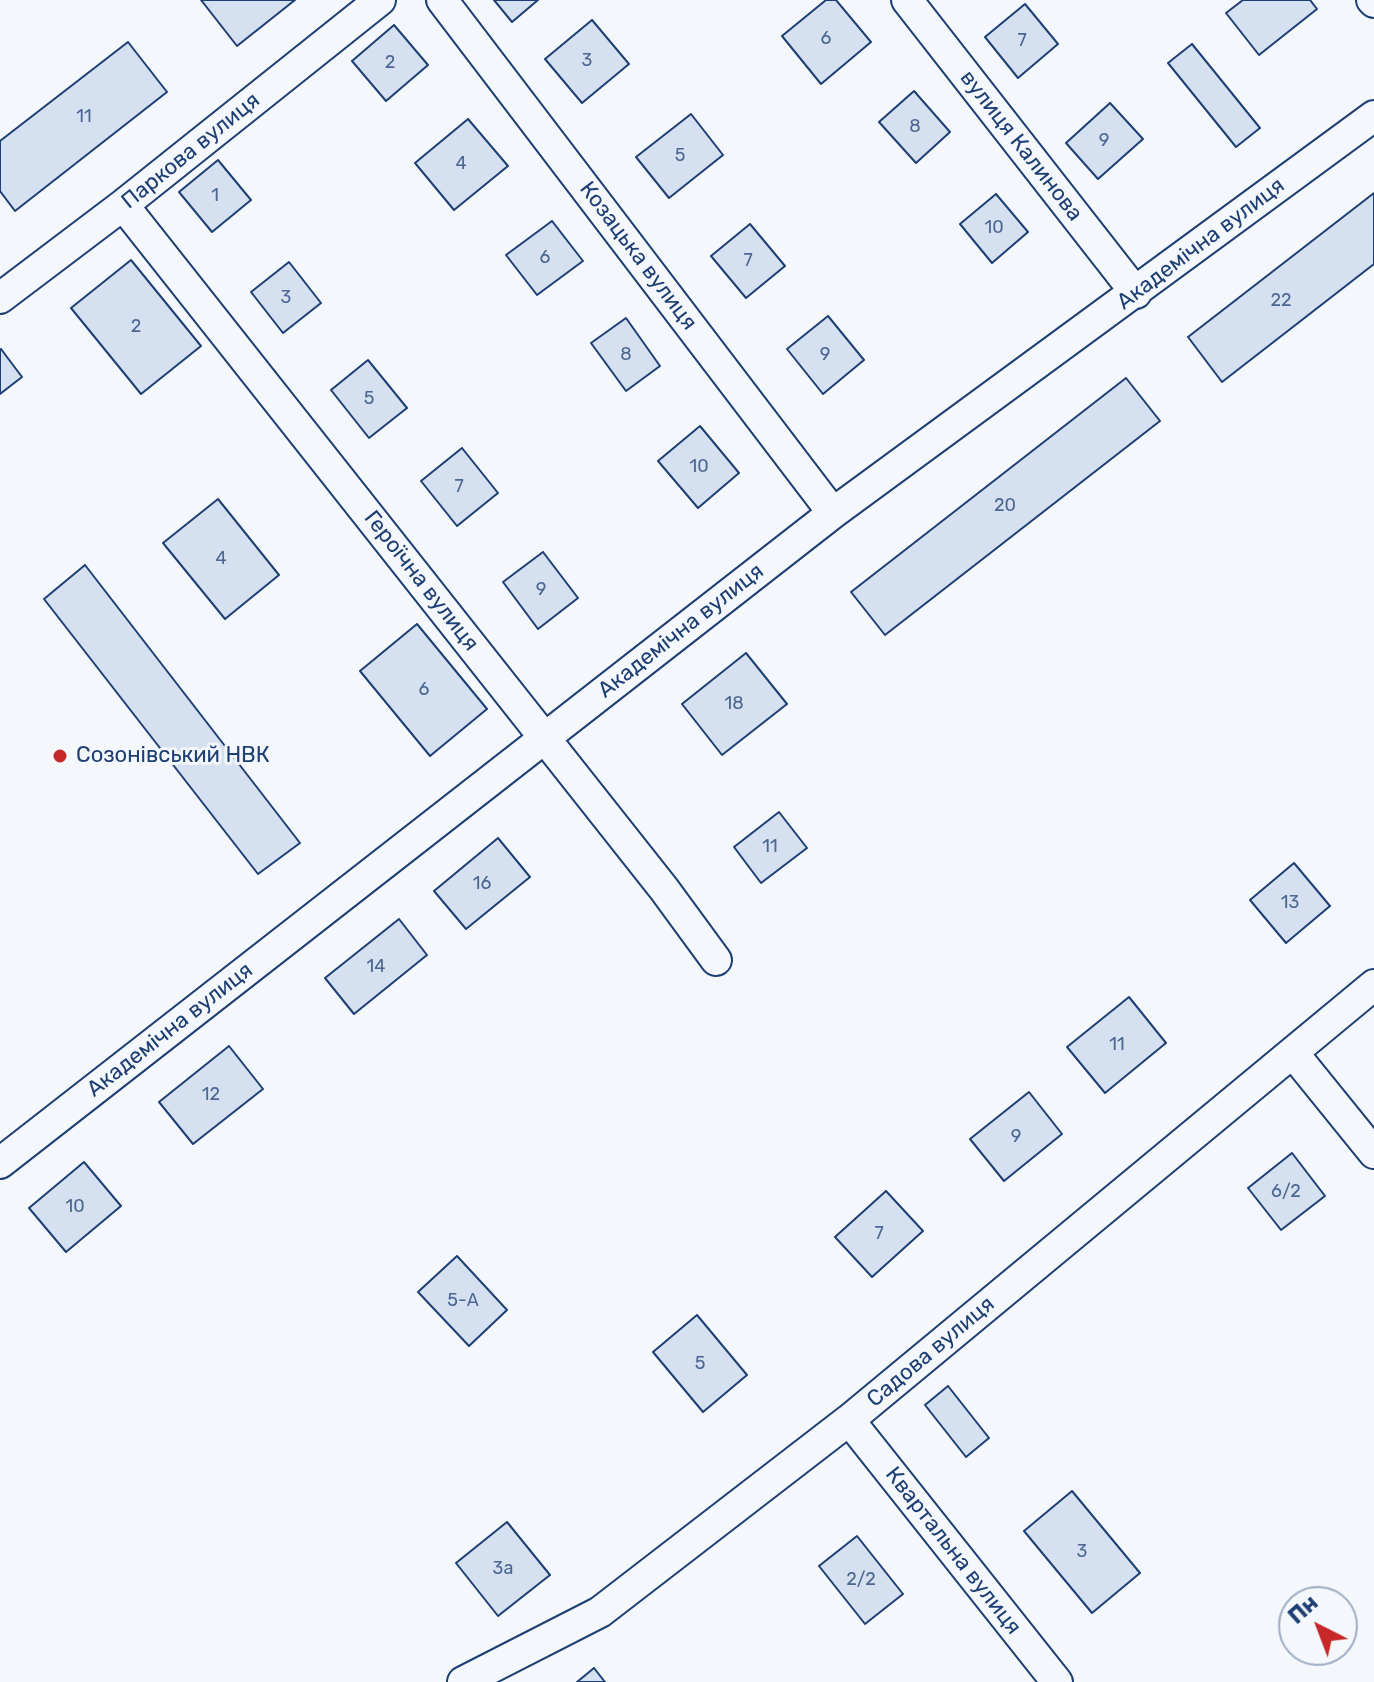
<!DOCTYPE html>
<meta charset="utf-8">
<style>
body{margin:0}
#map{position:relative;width:1374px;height:1682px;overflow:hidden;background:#f4f7fb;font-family:Rubik,sans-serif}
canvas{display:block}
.north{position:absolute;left:1278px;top:1586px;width:80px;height:80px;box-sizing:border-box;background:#f4f7fb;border:2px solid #9eadc5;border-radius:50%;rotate:318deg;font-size:22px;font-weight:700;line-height:32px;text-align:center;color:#1d3f73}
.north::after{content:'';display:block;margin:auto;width:28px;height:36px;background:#c62828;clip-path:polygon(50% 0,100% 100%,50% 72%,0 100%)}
</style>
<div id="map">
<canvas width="1374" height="1682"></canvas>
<div class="north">Пн</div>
</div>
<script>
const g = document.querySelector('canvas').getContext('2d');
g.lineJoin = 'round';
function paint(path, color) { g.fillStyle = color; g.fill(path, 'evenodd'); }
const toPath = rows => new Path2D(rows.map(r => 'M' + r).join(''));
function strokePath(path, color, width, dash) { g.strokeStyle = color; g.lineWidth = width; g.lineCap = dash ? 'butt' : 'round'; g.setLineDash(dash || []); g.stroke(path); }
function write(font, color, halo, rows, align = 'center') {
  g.font = font + ' Rubik,sans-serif'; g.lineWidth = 6; g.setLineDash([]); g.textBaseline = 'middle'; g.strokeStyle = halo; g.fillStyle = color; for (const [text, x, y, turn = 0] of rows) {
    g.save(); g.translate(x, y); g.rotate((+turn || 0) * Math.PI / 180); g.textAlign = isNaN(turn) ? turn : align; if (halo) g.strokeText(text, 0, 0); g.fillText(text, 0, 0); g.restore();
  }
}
const building = toPath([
 [201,0,295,0,237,46,201,0],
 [494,0,538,0,512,22,494,0],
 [826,0,836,0,871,42,821,84,782,36,826,0],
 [1243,0,1310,0,1317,9,1259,55,1226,13,1243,0],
 [1025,4,1058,44,1018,78,985,37,1025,4],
 [592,20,629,64,582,103,545,59,592,20],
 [394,25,428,65,386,101,352,61,394,25],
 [128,42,167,92,15,211,0,191,0,141,128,42],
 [1192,44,1260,128,1236,147,1168,63,1192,44],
 [914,91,950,132,916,163,879,122,914,91],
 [1110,103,1143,139,1098,179,1066,143,1110,103],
 [691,114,723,155,669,198,636,157,691,114],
 [468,119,508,166,454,210,415,163,468,119],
 [218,160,251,200,212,232,179,192,218,160],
 [1374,193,1374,264,1222,382,1188,337,1374,193],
 [996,194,1028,232,992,263,960,224,996,194],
 [552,221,583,261,537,295,506,255,552,221],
 [750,224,785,266,746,298,711,256,750,224],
 [131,260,201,346,141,394,71,308,131,260],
 [289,262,321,303,283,333,251,292,289,262],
 [828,316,864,360,823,394,787,349,828,316],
 [626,318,660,366,626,391,591,343,626,318],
 [1,349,22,377,0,394,0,350,1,349],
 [368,360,407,408,369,438,331,390,368,360],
 [1126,378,1160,421,885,635,851,592,1126,378],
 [700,426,739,473,698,508,658,461,700,426],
 [462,448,498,493,457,526,421,481,462,448],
 [218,499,279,575,225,619,163,543,218,499],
 [543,552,578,598,538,629,503,582,543,552],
 [85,565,300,843,258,874,44,599,85,565],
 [417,624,487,709,430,756,360,671,417,624],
 [746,653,787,704,722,755,682,704,746,653],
 [779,812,807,848,761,883,734,847,779,812],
 [498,838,530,877,466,929,434,891,498,838],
 [1294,863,1330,906,1286,943,1250,900,1294,863],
 [399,919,427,955,354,1014,325,978,399,919],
 [1129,997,1166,1043,1105,1093,1067,1047,1129,997],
 [229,1046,263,1089,193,1144,159,1102,229,1046],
 [1029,1092,1062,1134,1004,1181,970,1139,1029,1092],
 [1292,1153,1325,1196,1281,1230,1248,1188,1292,1153],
 [84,1162,121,1206,66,1252,29,1208,84,1162],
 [886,1191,923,1231,872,1277,835,1237,886,1191],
 [457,1256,507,1310,469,1346,418,1292,457,1256],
 [697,1315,747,1375,703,1412,653,1352,697,1315],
 [948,1386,989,1438,966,1457,925,1405,948,1386],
 [1072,1491,1140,1573,1092,1613,1024,1531,1072,1491],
 [507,1522,550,1575,498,1616,456,1563,507,1522],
 [857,1536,903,1594,865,1624,819,1566,857,1536],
 [594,1668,605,1682,577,1682,594,1668]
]);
const street = toPath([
 [442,0,833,513],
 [907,0,1136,293],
 [1372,0,1374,2],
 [123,205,664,889,716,960],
 [0,298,123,205,380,0],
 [1293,1053,1374,1153],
 [0,1163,833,513,1374,116],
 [849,1420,1057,1682],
 [463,1682,600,1612,849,1420,1374,985]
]);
const markers = [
 [60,756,8,"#c62828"]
];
const numberNames = [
 ["6",826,39],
 ["7",1022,41],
 ["3",587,61],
 ["2",390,63],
 ["11",84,117],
 ["8",915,127],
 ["9",1104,141],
 ["5",680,156],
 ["4",461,164],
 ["1",215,196],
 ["10",994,228],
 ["6",545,258],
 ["7",748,261],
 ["3",286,298],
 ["22",1281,301],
 ["2",136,327],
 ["8",626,355],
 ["9",825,355],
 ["5",369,399],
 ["10",699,467],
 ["7",459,487],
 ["20",1005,506],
 ["4",221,559],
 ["9",541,590],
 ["6",424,690],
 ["18",734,704],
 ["11",770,847],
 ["16",482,884],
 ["13",1290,903],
 ["14",376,967],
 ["11",1117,1045],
 ["12",211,1095],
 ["9",1016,1137],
 ["6/2",1286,1192],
 ["10",75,1207],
 ["7",879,1234],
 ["5-А",463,1301],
 ["5",700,1364],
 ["3",1082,1552],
 ["3а",503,1569],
 ["2/2",861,1580]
];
const streetNames = [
 ["вулиця Калинова",1021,146,52],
 ["Паркова вулиця",191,151,-39],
 ["Академічна вулиця",1201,244,-37],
 ["Козацька вулиця",638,256,53],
 ["Героїчна вулиця",421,581,52],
 ["Академічна вулиця",681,631,-38],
 ["Академічна вулиця",170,1030,-38],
 ["Садова вулиця",931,1352,-40],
 ["Квартальна вулиця",953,1551,52]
];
const poiNames = [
 ["Созонівський НВК",76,756]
];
paint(building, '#d5e0f0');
strokePath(building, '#1d3f73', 2);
strokePath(street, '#1d3f73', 34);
strokePath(street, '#f4f7fb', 30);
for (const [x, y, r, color] of markers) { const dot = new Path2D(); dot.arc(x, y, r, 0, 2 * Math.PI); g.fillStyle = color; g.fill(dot); strokePath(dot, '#f4f7fb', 3); }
write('18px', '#4b6792', null, numberNames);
write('22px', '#1d3f73', '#f4f7fb', streetNames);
write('22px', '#1d3f73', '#f4f7fb', poiNames, 'left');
</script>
